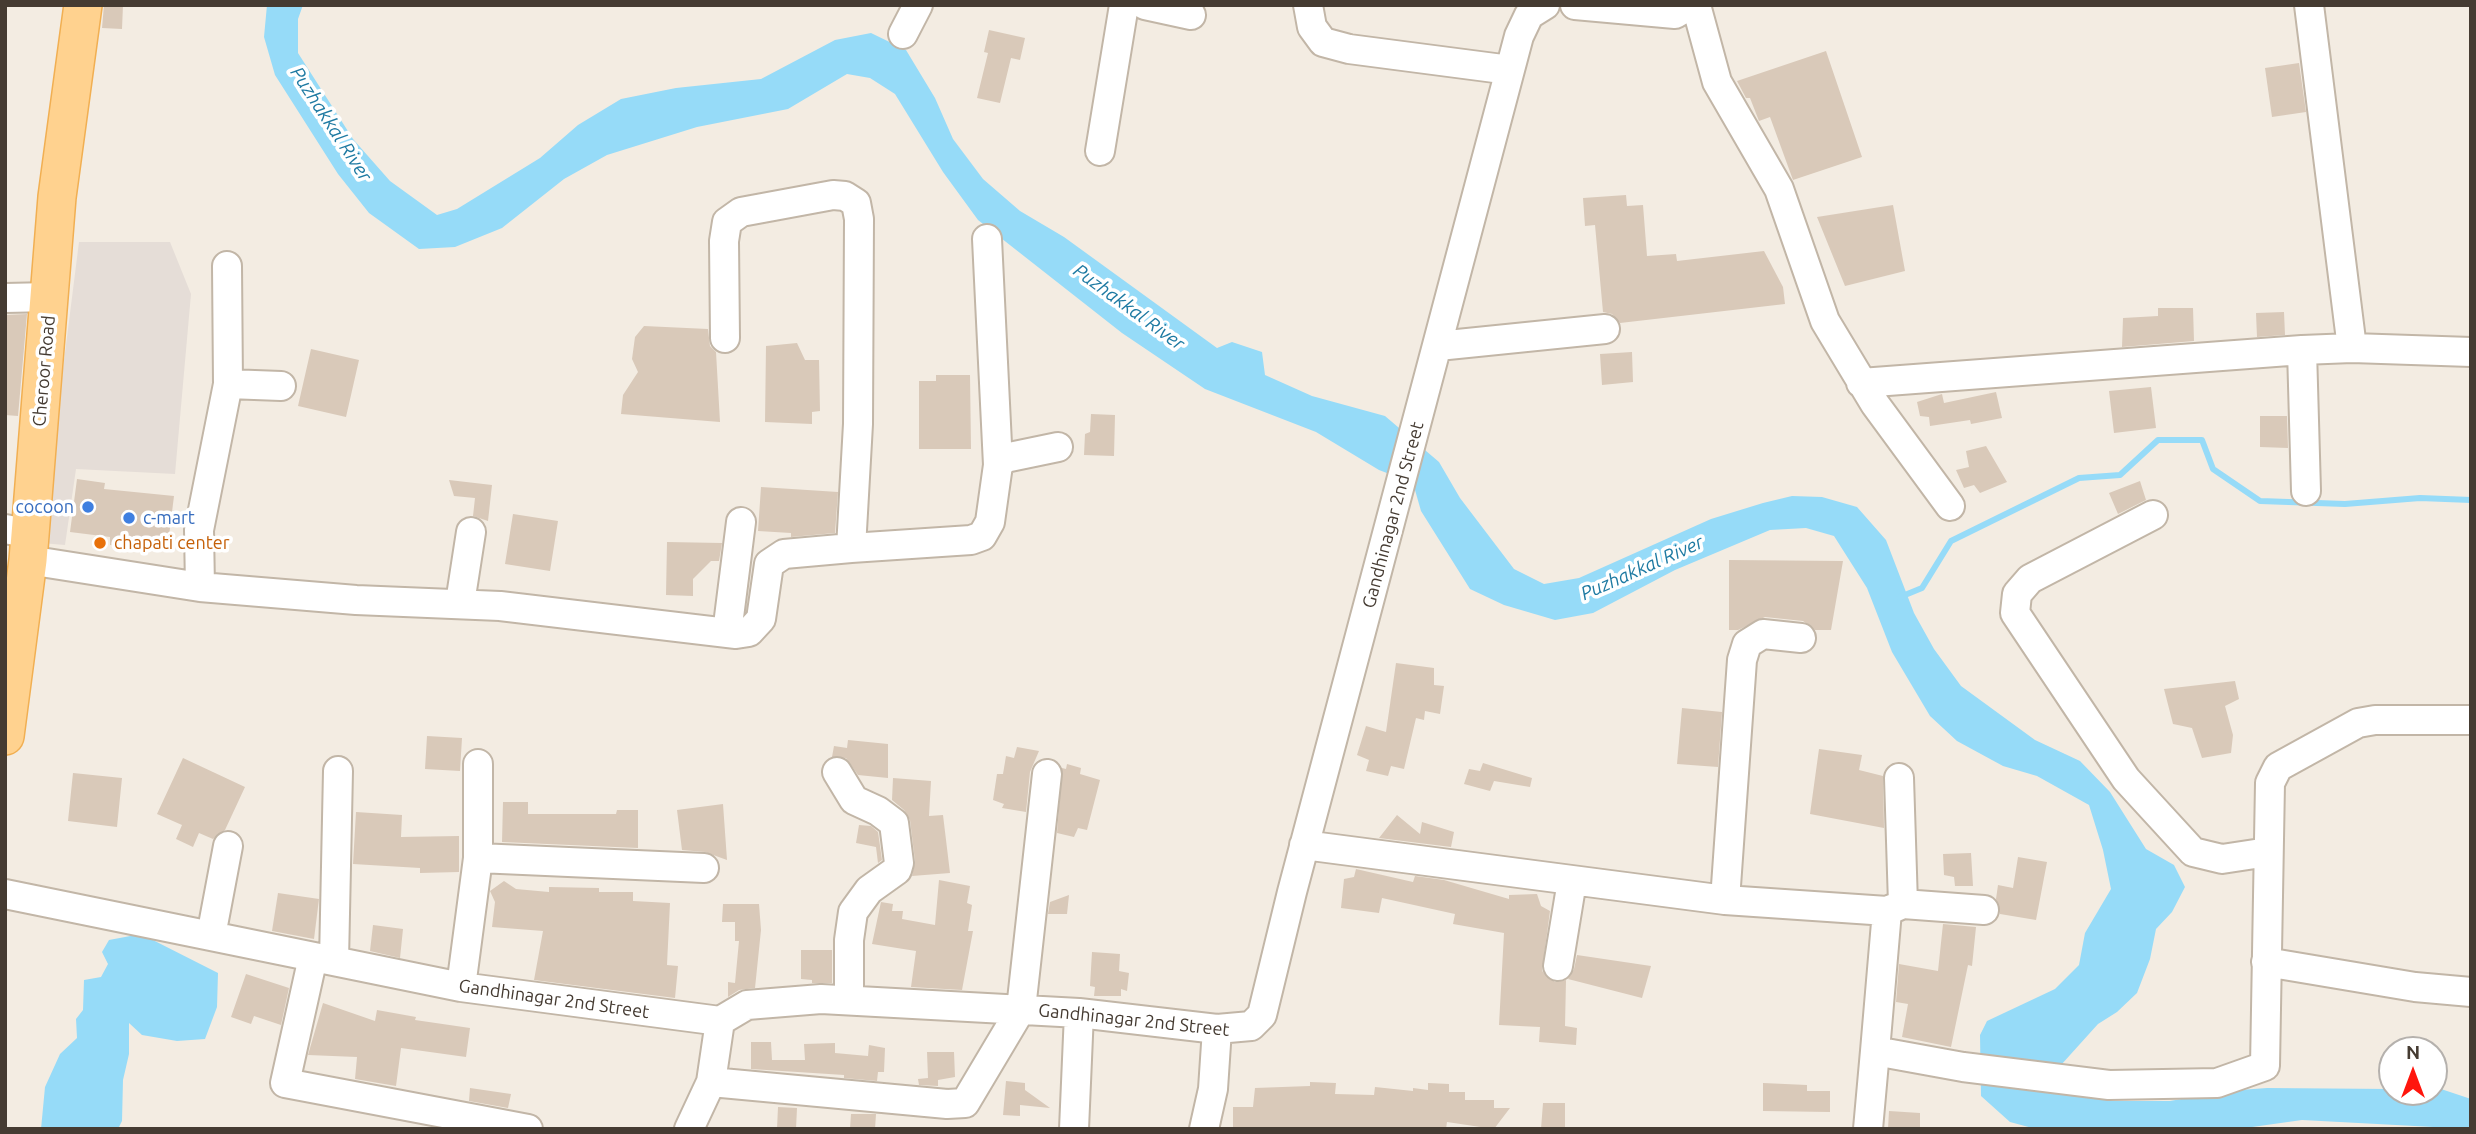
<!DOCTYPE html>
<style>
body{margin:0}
#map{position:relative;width:2476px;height:1134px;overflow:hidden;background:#f3ece2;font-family:Ubuntu,sans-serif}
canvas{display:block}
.frame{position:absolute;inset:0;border:7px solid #453b32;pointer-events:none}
.north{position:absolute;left:2378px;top:1036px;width:70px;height:70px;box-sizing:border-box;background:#fff;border:2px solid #b5b1ad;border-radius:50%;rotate:0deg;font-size:19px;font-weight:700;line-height:28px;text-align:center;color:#453b32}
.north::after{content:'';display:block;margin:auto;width:24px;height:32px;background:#ff160d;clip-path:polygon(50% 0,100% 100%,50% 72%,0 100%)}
</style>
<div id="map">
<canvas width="2476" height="1134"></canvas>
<div class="frame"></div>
<div class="north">N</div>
</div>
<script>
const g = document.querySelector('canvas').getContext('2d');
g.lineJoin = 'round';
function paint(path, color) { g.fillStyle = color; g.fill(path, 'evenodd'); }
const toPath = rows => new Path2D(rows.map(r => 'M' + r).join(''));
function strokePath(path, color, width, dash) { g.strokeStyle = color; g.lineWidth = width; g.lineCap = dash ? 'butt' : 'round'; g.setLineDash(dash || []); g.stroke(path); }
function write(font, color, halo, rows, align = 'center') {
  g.font = font + ' Ubuntu,sans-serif'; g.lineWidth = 7; g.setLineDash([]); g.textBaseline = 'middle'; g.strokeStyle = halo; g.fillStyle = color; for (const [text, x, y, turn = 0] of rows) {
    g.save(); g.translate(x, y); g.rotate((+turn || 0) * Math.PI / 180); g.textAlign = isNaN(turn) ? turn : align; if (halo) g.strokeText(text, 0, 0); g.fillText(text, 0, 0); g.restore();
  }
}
const industrial = toPath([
 [79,242,170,242,191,294,175,474,76,469,65,545,41,543]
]);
const water = toPath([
 [267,5,303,5,298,19,298,53,353,139,390,181,437,215,457,209,540,158,578,125,621,99,676,88,761,79,835,40,871,33,906,50,935,98,953,139,983,179,1020,211,1064,237,1217,348,1232,342,1262,352,1265,375,1312,396,1385,416,1439,462,1460,498,1514,569,1544,584,1579,578,1711,519,1763,503,1792,496,1822,497,1857,507,1886,540,1914,613,1934,649,1961,686,2035,740,2080,761,2110,792,2146,849,2174,865,2185,887,2172,912,2156,929,2150,959,2137,993,2117,1012,2098,1024,2061,1065,2064,1091,2114,1101,2170,1101,2226,1091,2267,1088,2392,1089,2392,1092,2441,1089,2471,1099,2471,1129,2302,1120,2238,1129,2036,1129,2010,1122,1981,1096,1980,1035,1987,1021,2055,989,2079,965,2085,933,2111,889,2103,850,2089,805,2037,776,2003,766,1957,741,1930,716,1892,652,1867,588,1834,536,1806,528,1770,530,1675,570,1593,613,1555,620,1504,605,1470,589,1421,511,1413,483,1379,470,1316,432,1205,389,1122,333,978,220,943,172,895,94,870,78,847,74,788,109,697,127,607,155,564,179,502,228,455,247,419,249,369,213,338,174,275,75,264,37],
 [141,934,218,973,217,1007,205,1039,177,1041,142,1035,129,1023,129,1054,123,1080,122,1121,118,1129,41,1129,45,1087,60,1054,77,1038,76,1019,83,1010,84,980,101,977,108,964,102,952,109,940]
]);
const stream = toPath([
 [1900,597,1922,588,1951,541,2079,478,2120,475,2158,440,2202,440,2213,469,2260,501,2345,504,2420,498,2471,500]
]);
const building = toPath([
 [104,5,123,5,122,29,102,28],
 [989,30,1025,38,1020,60,1011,58,1000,103,977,98,988,53,984,52],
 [1826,51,1862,157,1793,180,1770,117,1759,121,1750,98,1746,98,1737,81],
 [2299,63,2306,112,2272,117,2265,68],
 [1626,195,1627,206,1643,205,1647,256,1676,254,1677,261,1764,251,1783,287,1785,304,1620,323,1612,314,1603,312,1595,225,1585,226,1583,198],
 [1893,205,1905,271,1845,286,1817,217],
 [2158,308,2193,308,2194,341,2122,347,2123,318,2158,316],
 [2284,312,2285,335,2257,337,2256,313],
 [27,314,18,416,5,415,5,315],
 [644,326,708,329,710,346,716,352,720,422,621,414,623,395,638,372,632,359,635,337],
 [797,343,805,360,819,360,820,411,812,412,812,424,765,422,766,346],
 [311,349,359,360,346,417,298,406],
 [1632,352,1633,382,1602,385,1600,354],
 [936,375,970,375,971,449,919,449,919,381,936,381],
 [2151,387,2156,428,2114,433,2109,391],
 [1996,392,2002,418,1971,424,1970,420,1930,426,1929,417,1920,416,1917,402,1942,394,1944,403],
 [1091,414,1115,415,1114,456,1084,455,1085,434,1090,432],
 [2260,416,2287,416,2288,448,2260,447],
 [1986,446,2007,482,1980,493,1974,485,1964,488,1956,470,1969,467,1966,451],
 [77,479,105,483,104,489,174,496,167,552,110,545,110,537,70,532],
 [449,480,492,485,488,521,473,516,475,498,454,496],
 [2140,481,2146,500,2118,514,2109,493],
 [761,487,838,492,835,533,791,537,791,533,758,531],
 [513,514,558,521,550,571,505,564],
 [667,542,722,543,719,561,711,561,693,579,693,596,666,595],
 [1729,560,1843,561,1831,630,1815,630,1803,621,1765,617,1738,630,1729,630],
 [1396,663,1434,668,1434,685,1444,686,1440,714,1425,711,1424,720,1416,718,1404,769,1391,766,1388,776,1366,771,1369,760,1357,755,1366,726,1386,732],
 [2235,681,2239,699,2225,706,2233,735,2231,753,2202,758,2192,728,2173,724,2164,689],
 [1682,708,1722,712,1718,767,1677,764],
 [427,736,462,738,460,771,425,769],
 [848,740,888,744,888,778,858,775,846,758,832,757,834,746,847,748],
 [1017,747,1039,751,1030,772,1026,812,1002,808,1004,804,993,800,997,774,1003,774,1006,756,1014,758],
 [1819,749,1862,755,1859,770,1883,776,1884,828,1810,814],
 [183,758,245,787,225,830,213,839,199,833,193,847,176,839,182,825,157,814],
 [1483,763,1532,778,1530,787,1494,781,1490,791,1464,784,1469,769,1480,771],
 [1067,764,1081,768,1080,774,1100,780,1087,830,1078,828,1074,837,1057,833,1062,768,1066,769],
 [73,773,122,778,117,827,68,821],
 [893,778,931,781,929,816,943,815,950,873,912,876,915,861,910,820,904,810,892,800],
 [503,802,528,802,528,814,616,814,617,810,638,810,638,848,502,842],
 [723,804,727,860,705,852,682,850,677,810],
 [356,812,402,815,401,837,459,836,459,872,420,873,420,868,353,864],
 [1397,815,1420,834,1422,822,1454,832,1451,847,1379,838],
 [859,825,871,826,878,832,882,860,878,863,876,847,856,843],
 [1971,853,1973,886,1955,886,1954,877,1944,875,1943,854],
 [2018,857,2047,862,2036,920,2000,914,1996,899,1998,885,2013,888],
 [1356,869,1413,882,1415,876,1444,880,1509,899,1509,895,1537,894,1541,906,1550,911,1542,971,1555,982,1566,980,1565,1026,1577,1028,1576,1045,1539,1042,1540,1027,1499,1025,1504,933,1453,924,1455,914,1382,898,1379,913,1341,908,1344,879,1354,877],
 [939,880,970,886,967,903,972,905,968,931,973,931,962,990,911,987,916,951,872,944,881,902,893,904,892,911,903,911,902,919,935,925],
 [504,881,516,889,549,892,549,887,599,888,599,892,633,892,633,901,670,903,667,965,678,966,675,998,534,980,543,931,492,927,495,902,490,891],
 [278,893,319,899,314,939,272,931],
 [1069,895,1067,914,1048,914,1050,902],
 [723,904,759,904,761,930,755,988,739,990,728,997,728,982,735,983,739,941,735,941,735,922,722,922],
 [1943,924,1976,927,1972,966,1968,965,1951,1047,1902,1037,1908,1004,1896,1002,1899,964,1938,971],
 [373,925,403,929,400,958,370,951],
 [801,950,832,950,832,983,812,983,812,980,801,979],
 [1092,952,1120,954,1119,971,1129,973,1127,991,1121,989,1121,996,1094,996,1095,987,1090,986],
 [1577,955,1651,966,1642,998,1568,979,1574,969],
 [246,974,289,988,281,1025,254,1016,251,1024,231,1017],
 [323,1003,375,1021,377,1010,416,1017,415,1020,470,1028,466,1057,401,1048,396,1086,355,1079,357,1057,308,1055],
 [751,1042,771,1042,772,1060,805,1060,804,1044,835,1043,835,1053,868,1056,869,1045,885,1048,884,1072,878,1072,877,1081,844,1078,844,1075,751,1069],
 [927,1052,954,1052,955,1077,938,1080,938,1086,919,1085,918,1079,928,1078],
 [1006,1081,1025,1083,1025,1090,1050,1108,1020,1105,1020,1116,1003,1115],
 [1310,1082,1336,1083,1335,1094,1374,1095,1375,1087,1413,1091,1413,1088,1428,1090,1428,1083,1449,1084,1449,1092,1465,1092,1465,1100,1494,1100,1494,1108,1510,1108,1494,1129,1447,1122,1446,1129,1233,1129,1233,1107,1253,1107,1255,1088,1310,1086],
 [1763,1083,1807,1085,1807,1091,1830,1091,1830,1112,1763,1111],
 [470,1088,511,1094,508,1108,469,1101],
 [1543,1103,1565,1103,1565,1129,1541,1129],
 [778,1107,797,1108,796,1129,777,1129],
 [1889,1111,1920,1113,1920,1129,1888,1129],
 [851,1114,876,1114,875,1129,850,1129]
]);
const minor = toPath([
 [1145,5,1191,15],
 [1308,5,1312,27,1323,42,1349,49,1510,70],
 [1575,5,1675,14,1690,5],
 [1696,5,1717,82,1779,189,1825,321,1875,404,1950,506],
 [2309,5,2352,348],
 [903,34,918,5],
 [1100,151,1124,5],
 [987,239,998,465],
 [227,266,228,384],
 [5,298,50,297],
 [1438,346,1605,329],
 [2302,350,2306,491],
 [1861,383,2302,350,2352,348,2471,352],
 [2153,515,2030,579,2017,594,2015,613,2126,779,2193,852,2222,859,2268,852],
 [5,529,31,534],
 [851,548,971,540,982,536,990,522,998,465,1005,458,1058,447],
 [28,560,200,587,356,600,500,606,736,634,749,632,761,619,769,564,784,554,851,548,858,424,859,219,856,203,845,196,833,195,741,212,727,222,724,241,725,338],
 [200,587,199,530,228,384,281,386],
 [460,603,471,532],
 [727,633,741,522],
 [837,772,854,800,878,811,894,823,899,863,897,870,869,890,853,912,849,940,849,1000],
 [1899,778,1903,904],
 [1304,845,1725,900,1887,911,1875,1051,1963,1067,2109,1085,2217,1083,2265,1066,2270,783,2278,767,2358,723,2375,720,2471,720],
 [478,858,478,764],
 [5,894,461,987,720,1021,747,1005,821,999,1079,1013,1217,1029,1251,1026,1262,1015,1292,892,1519,36,1529,15,1545,5],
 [1725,900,1742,660,1747,644,1763,634,1801,638],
 [1887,911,1903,904,1984,910],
 [211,936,228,846],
 [313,957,285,1083,528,1129],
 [334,961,338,771],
 [2266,962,2415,987,2471,992],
 [1558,966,1572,881],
 [461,987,478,858,704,868],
 [711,1082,947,1104,965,1103,1021,1009,1047,774],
 [689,1129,711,1082,720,1021],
 [1074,1129,1079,1013],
 [1204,1129,1213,1089,1217,1029],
 [1868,1129,1875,1051]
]);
const major = toPath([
 [5,736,28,560,57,197,83,5]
]);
const markers = [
 [88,507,7,"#3f7fe0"],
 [129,518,7,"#3f7fe0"],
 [100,543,7,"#e8710a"]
];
const streetNames = [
 ["Cheroor Road",44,371,-85],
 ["Gandhinagar 2nd Street",1393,515,-75],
 ["Gandhinagar 2nd Street",554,999,8],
 ["Gandhinagar 2nd Street",1134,1020,6]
];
const shopNames = [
 ["cocoon",74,507],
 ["c-mart",143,518,"left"]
];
const foodNames = [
 ["chapati center",114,543]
];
const waterNames = [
 ["Puzhakkal River",331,124,57],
 ["Puzhakkal River",1129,307,36],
 ["Puzhakkal River",1642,568,-24]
];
paint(industrial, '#e5ddd7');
paint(water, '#96dbf8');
strokePath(stream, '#96dbf8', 6);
paint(building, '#d9c9b9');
strokePath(minor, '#c2b6a7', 32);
strokePath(major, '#f1af52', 40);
strokePath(minor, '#fff', 28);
strokePath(major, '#ffd28f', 37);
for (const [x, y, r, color] of markers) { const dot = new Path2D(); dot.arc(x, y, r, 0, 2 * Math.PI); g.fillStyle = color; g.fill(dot); strokePath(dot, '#fff', 2.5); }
write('18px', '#453b32', '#fff', streetNames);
write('18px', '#366cbe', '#fff', shopNames, 'right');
write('18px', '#c56008', '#fff', foodNames, 'left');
write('italic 19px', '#1e7aa2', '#fff', waterNames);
</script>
